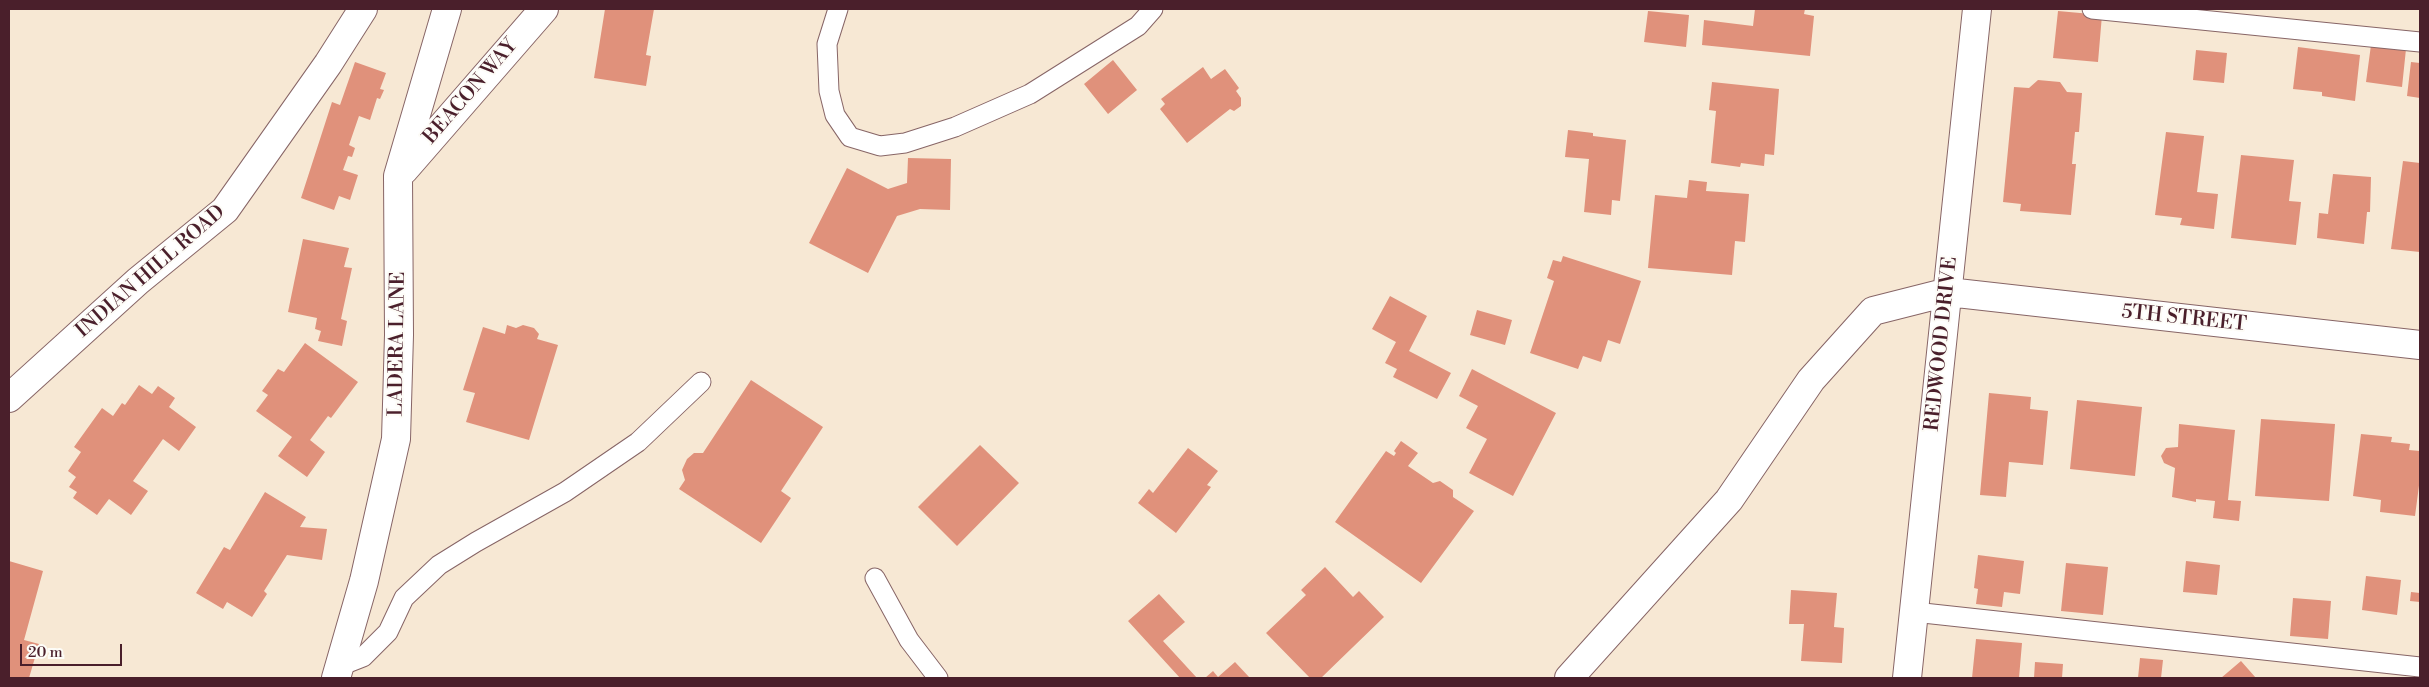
<!DOCTYPE html>
<style>
body{margin:0}
#map{position:relative;width:2429px;height:687px;overflow:hidden;background:#f7e8d4;font-family:"Libre Bodoni",serif}
canvas{display:block}
.frame{position:absolute;inset:0;border:10px solid #4a1f2b;pointer-events:none}
.scale{position:absolute;left:20px;top:644px;width:102px;height:22px;box-sizing:border-box;border:2px solid #4a1f2b;border-top:0;padding-left:6px;font-size:15px;line-height:18px;white-space:nowrap;color:#4a1f2b;-webkit-text-stroke:4px #fdfcf7;paint-order:stroke}
</style>
<div id="map">
<canvas width="2429" height="687"></canvas>
<div class="frame"></div>
<div class="scale">20 m</div>
</div>
<script>
const g = document.querySelector('canvas').getContext('2d');
g.lineJoin = 'round';
function paint(path, color) { g.fillStyle = color; g.fill(path, 'evenodd'); }
const toPath = rows => new Path2D(rows.map(r => 'M' + r).join(''));
function strokePath(path, color, width, dash) { g.strokeStyle = color; g.lineWidth = width; g.lineCap = dash ? 'butt' : 'round'; g.setLineDash(dash || []); g.stroke(path); }
function write(font, color, halo, rows, align = 'center') {
  g.font = font + ' "Libre Bodoni",serif'; g.lineWidth = 4; g.setLineDash([]); g.textBaseline = 'middle'; g.strokeStyle = halo; g.fillStyle = color; for (const [text, x, y, turn = 0] of rows) {
    g.save(); g.translate(x, y); g.rotate((+turn || 0) * Math.PI / 180); g.textAlign = isNaN(turn) ? turn : align; if (halo) g.strokeText(text, 0, 0); g.fillText(text, 0, 0); g.restore();
  }
}
const building = toPath([
 [605,9,654,9,646,55,651,56,646,86,594,78],
 [1755,9,1805,9,1804,14,1814,16,1810,56,1702,45,1704,20,1753,26],
 [1648,11,1689,15,1686,47,1644,42],
 [2058,11,2102,15,2098,62,2053,58],
 [2371,45,2406,49,2402,87,2366,82],
 [2298,47,2360,55,2355,101,2322,96,2322,92,2293,89],
 [2196,50,2227,53,2224,83,2193,80],
 [1113,60,1137,90,1108,114,1084,84],
 [355,62,386,73,380,89,384,90,380,99,377,98,370,120,359,116,349,145,355,148,352,157,348,156,343,170,358,175,350,200,339,196,334,210,301,198,332,102,340,105],
 [2411,62,2420,63,2420,98,2407,96],
 [1203,67,1211,79,1225,69,1239,88,1236,91,1241,98,1241,106,1234,111,1230,109,1187,143,1160,109,1165,104,1161,99],
 [2038,80,2060,82,2067,92,2082,93,2079,132,2075,132,2072,164,2076,164,2071,215,2020,211,2021,204,2003,202,2014,87,2029,88],
 [1712,82,1779,89,1774,155,1765,154,1764,166,1741,163,1740,167,1711,163,1716,111,1709,110],
 [1568,130,1593,133,1593,136,1626,140,1620,201,1612,200,1611,215,1584,212,1589,159,1565,157],
 [2166,132,2204,136,2197,192,2218,194,2214,229,2180,225,2182,218,2155,215],
 [2241,155,2294,160,2289,201,2301,202,2296,245,2231,238],
 [908,158,951,159,950,210,920,209,897,216,868,273,809,243,847,168,888,189,907,183],
 [2403,161,2420,163,2420,252,2391,249],
 [2333,174,2371,177,2370,212,2367,212,2364,244,2317,238,2319,213,2328,214],
 [1689,180,1707,182,1706,191,1749,194,1745,242,1735,241,1732,275,1648,268,1655,195,1687,198],
 [303,239,349,248,344,267,352,268,341,319,347,321,342,346,318,341,321,331,315,329,317,318,288,312],
 [1563,256,1641,281,1620,344,1608,340,1601,362,1583,356,1578,369,1530,353,1554,281,1547,278,1553,260,1561,262],
 [1390,296,1427,316,1409,351,1451,373,1437,399,1393,377,1397,369,1385,363,1396,342,1372,329],
 [1477,310,1512,320,1505,345,1470,335],
 [507,325,516,328,523,325,534,328,539,334,537,339,558,345,529,440,466,422,475,393,463,390,483,327,505,334],
 [305,343,358,382,331,418,328,416,310,440,325,452,307,477,278,456,292,437,256,411,268,395,262,391,278,369,284,372],
 [1472,369,1556,413,1513,496,1469,473,1487,439,1466,428,1478,406,1459,396],
 [751,380,823,427,781,491,791,498,761,543,679,489,685,480,682,470,687,459,694,453,703,453],
 [139,385,152,394,158,386,175,398,169,407,196,427,179,451,163,439,133,481,148,491,131,515,109,499,97,515,73,498,77,492,69,487,76,477,68,471,81,452,74,447,102,408,113,416,122,403,125,405],
 [1989,393,2031,397,2030,409,2048,411,2043,465,2009,462,2006,497,1980,495],
 [2077,400,2142,407,2135,476,2070,469],
 [2261,419,2335,424,2329,501,2255,496],
 [2179,424,2235,430,2228,500,2241,501,2239,521,2213,518,2215,501,2196,499,2196,502,2172,497,2175,468,2164,463,2161,456,2166,448,2178,447],
 [2361,434,2392,437,2391,442,2410,444,2409,450,2420,451,2420,478,2415,516,2380,512,2381,500,2353,496],
 [1401,441,1418,453,1408,466,1433,483,1440,481,1453,490,1453,497,1474,511,1421,583,1335,522,1386,451,1394,456,1396,453,1394,451],
 [980,445,1019,483,957,546,918,507],
 [1188,448,1218,471,1207,485,1211,487,1176,533,1138,503,1149,489,1153,493],
 [265,492,306,517,300,527,327,529,322,560,287,555,264,591,267,594,252,617,227,602,223,609,196,593,224,547,230,550],
 [1978,555,2024,561,2020,594,2004,592,2002,607,1976,604,1978,589,1974,588],
 [9,561,43,571,24,640,39,644,29,678,9,678],
 [2186,561,2220,565,2217,595,2183,592],
 [2066,563,2108,567,2103,615,2061,611],
 [1325,567,1353,597,1359,591,1384,617,1321,678,1310,678,1266,633,1306,595,1301,590],
 [2366,576,2401,580,2397,615,2362,610],
 [1791,590,1837,593,1834,627,1844,628,1842,663,1801,661,1804,624,1789,624],
 [2411,592,2420,593,2420,602,2410,601],
 [1159,594,1185,622,1163,641,1197,678,1180,678,1128,621],
 [2293,598,2331,601,2328,639,2290,636],
 [1976,639,2022,643,2019,678,1972,678],
 [2140,658,2163,660,2161,678,2138,678],
 [2241,661,2256,678,2221,678],
 [1235,662,1250,678,1205,678,1213,671,1218,677],
 [2035,662,2063,664,2062,678,2034,678]
]);
const lane = toPath([
 [838,9,827,44,829,91,835,115,850,137,880,146,905,143,955,127,1030,94,1138,26,1153,9],
 [2092,9,2420,42],
 [875,578,909,640,938,678],
 [1914,612,2420,667],
 [340,666,363,657,388,632,404,598,439,565,476,542,565,492,638,442,701,382]
]);
const street = toPath([
 [404,170,544,9],
 [9,398,138,281,225,210,328,64,363,9],
 [336,678,364,581,396,439,399,335,398,176,447,9],
 [1569,678,1729,500,1811,380,1873,311,1948,292,2420,345],
 [1907,678,1977,9]
]);
const streetNames = [
 ["BEACON WAY",471,92,-49],
 ["INDIAN HILL ROAD",151,272,-41],
 ["5TH STREET",2184,319,6],
 ["LADERA LANE",398,344,-89],
 ["REDWOOD DRIVE",1942,344,-84]
];
paint(building, '#e0917b');
strokePath(lane, '#876566', 21);
strokePath(street, '#876566', 30);
strokePath(lane, '#fff', 19);
strokePath(street, '#fff', 28);
write('20px', '#4a1f2b', '#fdfcf7', streetNames);
</script>
